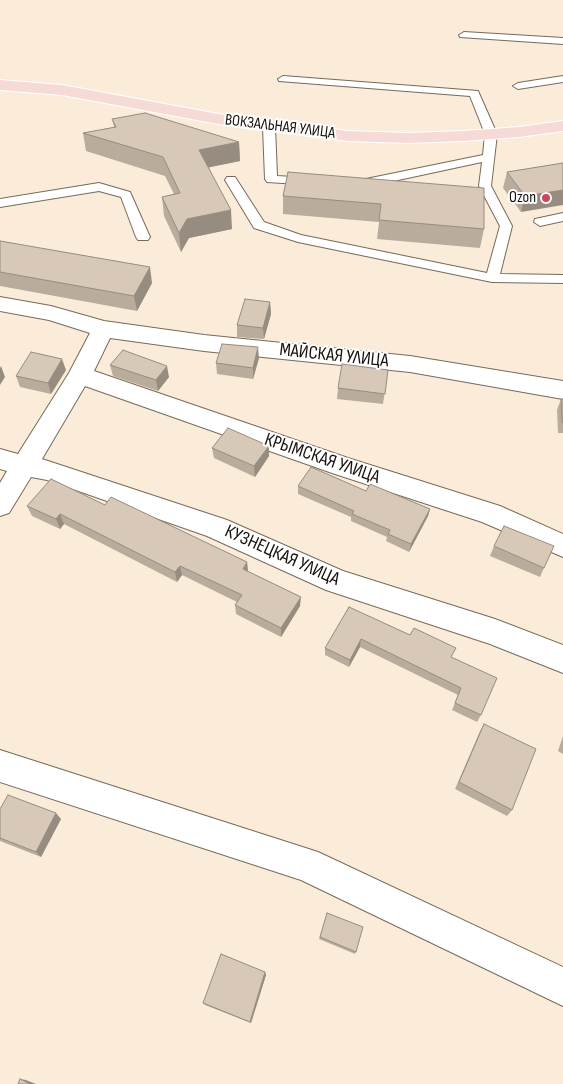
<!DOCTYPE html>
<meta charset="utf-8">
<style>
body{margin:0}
canvas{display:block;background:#fbecda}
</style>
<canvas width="563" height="1084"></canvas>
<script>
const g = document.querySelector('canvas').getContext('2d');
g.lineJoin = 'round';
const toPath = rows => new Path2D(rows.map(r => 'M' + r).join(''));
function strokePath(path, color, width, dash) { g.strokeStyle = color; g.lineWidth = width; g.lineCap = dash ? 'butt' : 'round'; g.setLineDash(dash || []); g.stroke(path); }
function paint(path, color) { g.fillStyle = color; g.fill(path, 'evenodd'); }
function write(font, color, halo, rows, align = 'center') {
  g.font = font + ' "Sofia Sans Condensed",sans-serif'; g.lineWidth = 4; g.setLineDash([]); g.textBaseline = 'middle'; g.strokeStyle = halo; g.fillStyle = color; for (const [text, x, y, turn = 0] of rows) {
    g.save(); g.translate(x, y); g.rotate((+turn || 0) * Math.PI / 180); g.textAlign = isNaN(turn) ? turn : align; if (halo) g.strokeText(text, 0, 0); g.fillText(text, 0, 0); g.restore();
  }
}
const service = toPath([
 [464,32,563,38,563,44,460,37,459,35,464,32],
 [283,76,478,91,497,134,491,186,512,226,500,274,563,275,563,283,492,282,298,242,254,228,225,180,227,177,235,177,264,222,301,235,487,273,500,226,479,186,482,162,361,188,355,184,361,180,483,155,485,134,470,96,279,81,278,79,283,76],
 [563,76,563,82,518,89,513,86,518,83,563,76],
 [269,124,275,127,277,176,311,178,315,179,317,182,315,185,267,182,265,179,263,127,269,124],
 [99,183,130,192,150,237,148,240,138,240,136,237,121,197,99,191,0,207,0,199,99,183],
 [563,213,563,221,540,226,534,222,535,219,563,213]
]);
const minor = toPath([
 [0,297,51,306,104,321,204,335,410,356,563,381,563,399,410,372,204,351,110,338,94,371,348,458,500,506,563,534,563,557,482,522,332,473,85,386,42,459,227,520,343,571,495,619,563,645,563,673,490,644,326,590,207,536,47,480,31,477,9,513,0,516,0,483,7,471,0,469,0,449,18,454,69,373,90,333,49,320,0,311,0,297],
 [0,750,318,852,563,967,563,1006,301,880,0,782,0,750]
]);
const primary = toPath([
 [0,80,62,85,224,115,348,131,407,133,464,131,519,127,563,121,563,131,519,137,464,141,407,143,348,141,224,125,62,95,0,90,0,80]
]);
const wall = toPath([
 [112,119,239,142,240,161,209,167,232,229,189,238,181,252,164,216,162,197,174,194,165,176,86,151,83,133,114,127],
 [563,163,521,212,503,188,507,172],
 [288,172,484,229,480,248,377,239,379,222,283,214,283,196],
 [0,241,152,283,137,311,0,286],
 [270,302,271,314,264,339,237,337,237,325],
 [259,358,253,379,217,374,216,363],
 [110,365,169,377,158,391,113,376],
 [66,370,51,394,20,387,16,376],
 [388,370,383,404,337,399,338,388],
 [561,399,563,399,563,433,558,433,557,410],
 [269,446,269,456,255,477,214,458,212,448],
 [298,486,366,491,430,509,428,516,409,552,386,541,387,537,351,521,351,517,298,494],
 [105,505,247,562,248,572,300,606,281,637,236,614,235,605,237,602,182,575,177,582,64,524,60,529,32,516,27,506],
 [494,546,544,568,540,577,490,556],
 [349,607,452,657,481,715,477,722,452,710,458,695,360,647,349,667,325,655,325,648],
 [484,724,512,810,507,816,455,789,480,731],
 [563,736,563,754,558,751],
 [0,809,61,819,41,857,0,841],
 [327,913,356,952,355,954,319,939],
 [265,972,266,975,251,1023,205,1005,203,1003]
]);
const shadedWall = toPath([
 [239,142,240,161,201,169,199,150],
 [563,190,563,205,521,212,525,196],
 [231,210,232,229,189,238,181,252,179,233,187,219],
 [150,267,152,283,137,311,134,296],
 [270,302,271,314,264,339,263,328],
 [258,347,259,358,253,379,253,368],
 [62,359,66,370,51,394,48,383],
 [1,366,5,377,0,385,0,368],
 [167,366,169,377,158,391,156,380],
 [269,446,269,456,255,477,254,466],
 [430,509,428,516,409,552,411,544],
 [60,514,64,524,60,529,56,519],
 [247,562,248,572,243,569],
 [180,566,182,575,177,582,175,572],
 [301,597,300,606,281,637,281,628],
 [361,639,360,647,349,667,350,660],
 [56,813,61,819,41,857,36,852],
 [265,972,266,975,251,1023,250,1022],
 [20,1079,26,1080,36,1084,30,1084]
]);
const building = toPath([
 [145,113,239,142,199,150,231,210,187,219,179,233,162,197,180,193,163,157,83,133,116,127,112,119,145,113],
 [563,163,563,190,525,196,507,172,563,163],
 [288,172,484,188,484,229,379,220,381,204,283,196,288,172],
 [0,241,150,267,134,296,0,272,0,241],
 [245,299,270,302,263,328,237,325,245,299],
 [222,344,258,347,253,368,216,363,222,344],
 [123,350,167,366,156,380,110,365,123,350],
 [31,352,62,359,48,383,16,376,31,352],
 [342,364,388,370,385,394,338,388,342,364],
 [561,399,563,399,563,422,562,422,561,399],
 [228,428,269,446,254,466,212,448,228,428],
 [311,467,366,491,370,484,430,509,411,544,388,534,390,530,352,514,354,511,298,486,311,467],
 [51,479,105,505,111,497,247,562,243,569,301,597,281,628,235,605,242,595,180,566,175,572,60,514,56,519,27,506,51,479],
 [504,526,554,546,544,568,494,546,504,526],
 [349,607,410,635,414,628,456,648,451,657,497,678,481,715,455,703,461,688,361,639,350,660,325,648,349,607],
 [484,724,536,749,512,810,459,782,484,724],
 [8,795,56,813,36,852,0,838,0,809,8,795],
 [327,913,363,927,356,952,320,937,327,913],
 [221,954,265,972,250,1022,203,1003,221,954],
 [20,1079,30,1084,18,1084,20,1079]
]);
const markers = [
 [546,198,5,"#d34358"]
];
const farStreetnames = [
 ["ВОКЗАЛЬНАЯ УЛИЦА",280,127,7]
];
const farPoinames = [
 ["Ozon",536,198]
];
const streetNames = [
 ["МАЙСКАЯ УЛИЦА",334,356,6],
 ["КРЫМСКАЯ УЛИЦА",322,459,19],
 ["КУЗНЕЦКАЯ УЛИЦА",282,556,24]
];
strokePath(service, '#776a5a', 2);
strokePath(minor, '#776a5a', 2);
strokePath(primary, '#fff', 2);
paint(service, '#fff');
paint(minor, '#fff');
paint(primary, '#f6dad6');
paint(wall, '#b9ac9d');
paint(shadedWall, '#968c80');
paint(building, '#d7c8b7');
strokePath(building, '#968c80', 1);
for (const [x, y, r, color] of markers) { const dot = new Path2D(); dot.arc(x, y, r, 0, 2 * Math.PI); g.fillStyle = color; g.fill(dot); strokePath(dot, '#fff', 2); }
write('16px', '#15100a', '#fff', farStreetnames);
write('16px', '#15100a', '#fff', farPoinames, 'right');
write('19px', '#15100a', '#fff', streetNames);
</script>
